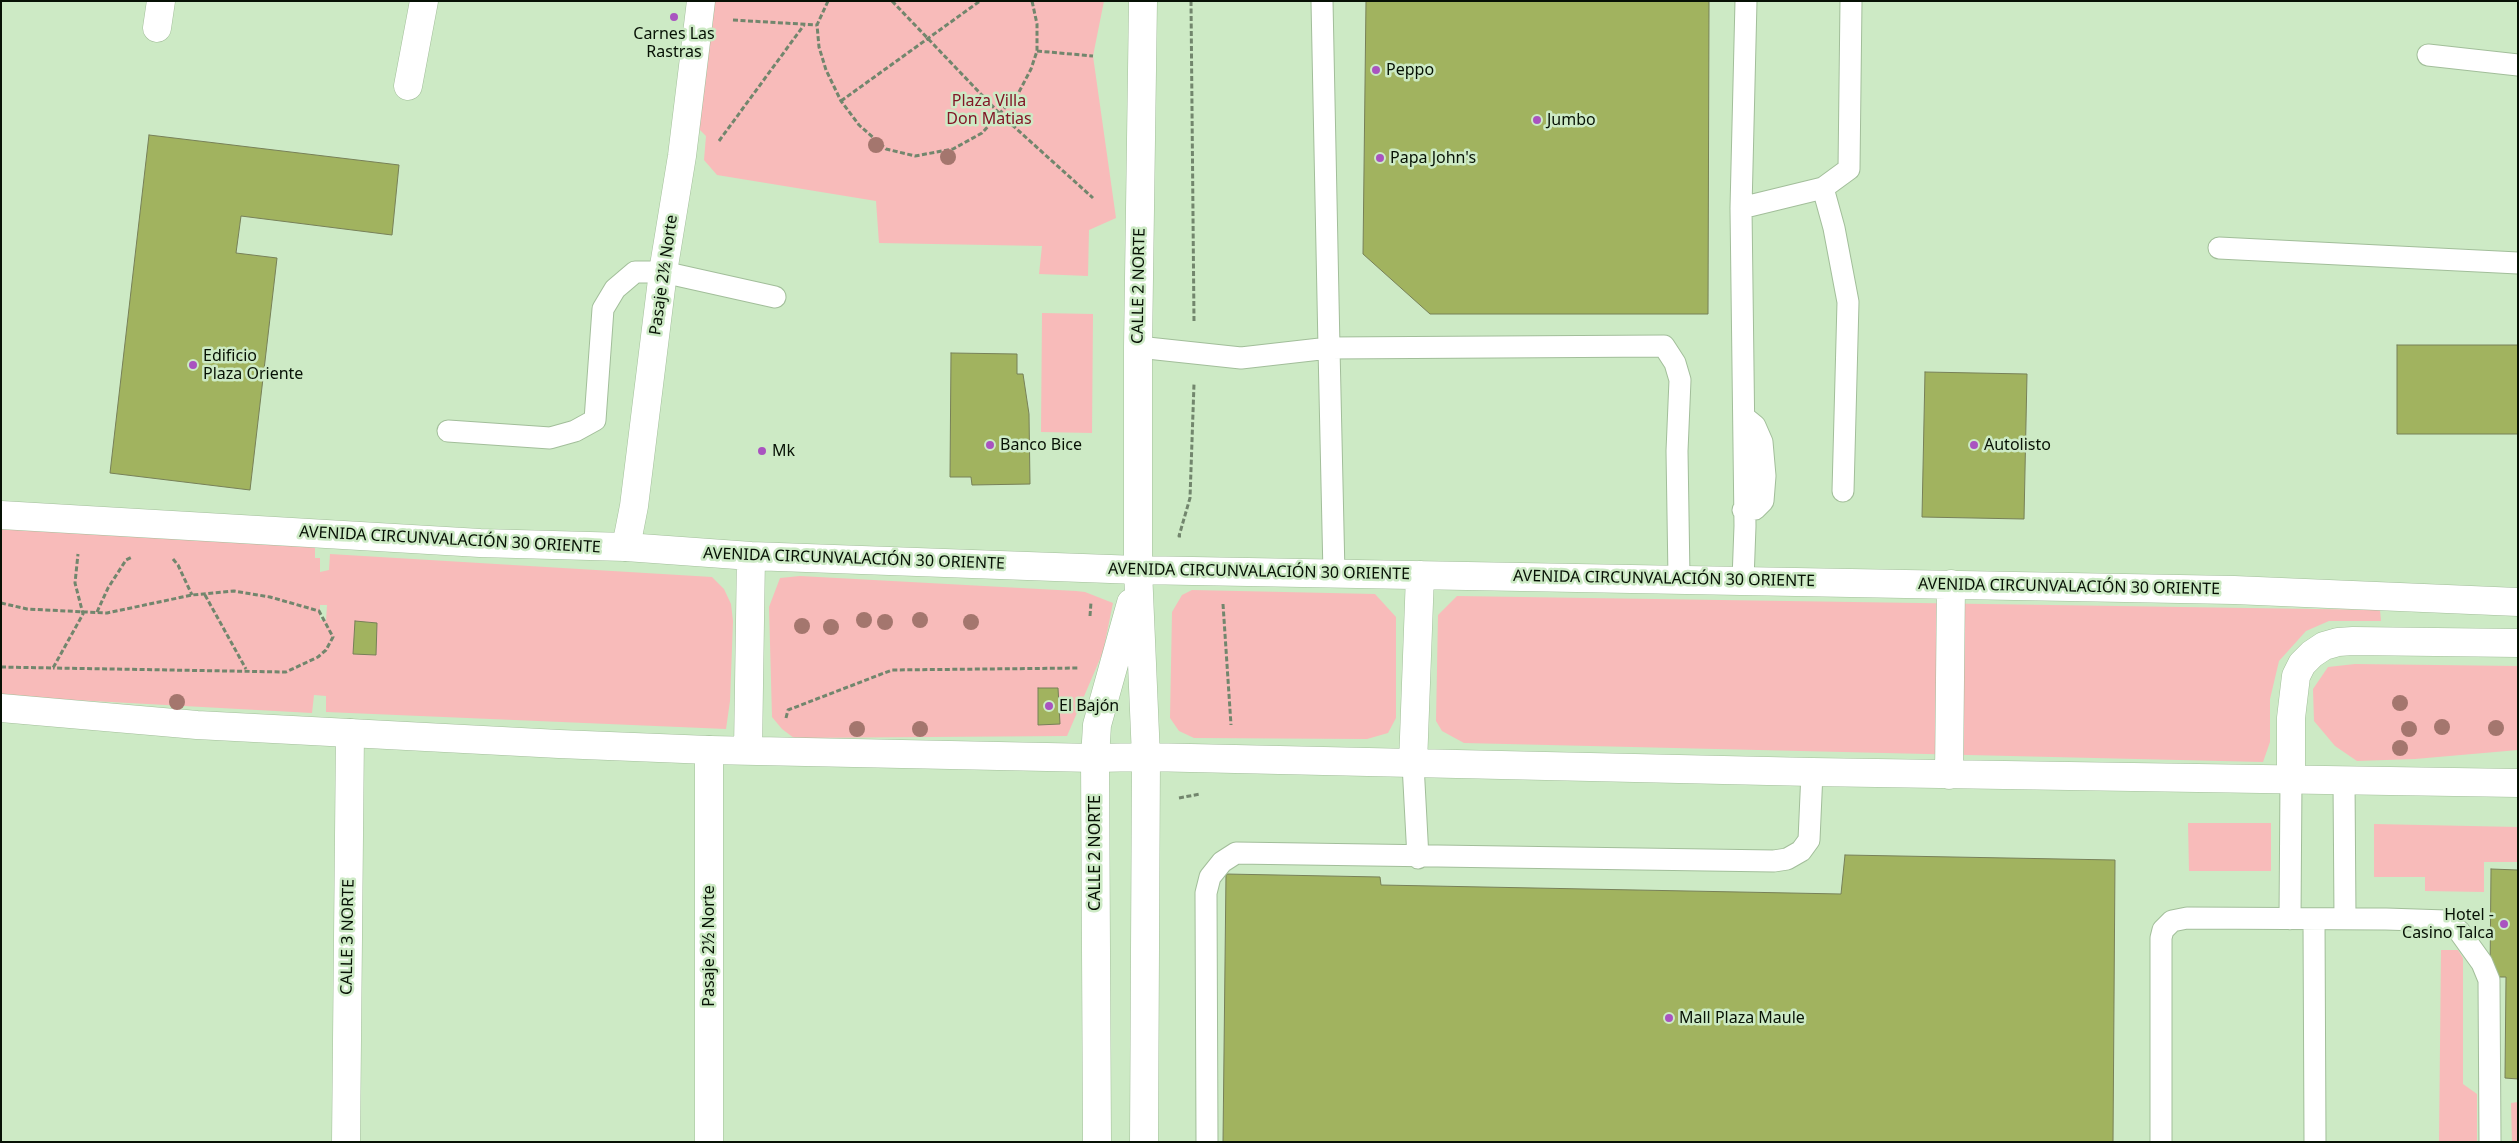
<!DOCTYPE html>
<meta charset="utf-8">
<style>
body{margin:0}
#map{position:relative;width:2519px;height:1143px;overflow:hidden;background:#cdeac5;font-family:"Noto Sans",sans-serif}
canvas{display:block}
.frame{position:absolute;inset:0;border:2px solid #071105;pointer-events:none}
</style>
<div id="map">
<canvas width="2519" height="1143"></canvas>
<div class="frame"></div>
</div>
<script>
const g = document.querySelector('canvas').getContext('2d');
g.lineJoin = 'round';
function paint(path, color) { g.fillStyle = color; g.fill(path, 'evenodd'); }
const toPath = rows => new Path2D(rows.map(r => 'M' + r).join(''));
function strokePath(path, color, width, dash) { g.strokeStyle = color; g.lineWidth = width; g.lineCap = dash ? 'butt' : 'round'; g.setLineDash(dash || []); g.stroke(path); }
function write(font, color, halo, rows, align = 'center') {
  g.font = font + ' "Noto Sans",sans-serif'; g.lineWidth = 5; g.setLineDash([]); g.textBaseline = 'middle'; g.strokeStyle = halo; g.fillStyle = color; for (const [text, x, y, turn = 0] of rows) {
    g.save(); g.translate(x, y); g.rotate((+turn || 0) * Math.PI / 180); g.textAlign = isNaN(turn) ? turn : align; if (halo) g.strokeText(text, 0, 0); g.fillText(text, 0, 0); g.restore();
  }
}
const green = toPath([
 [708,1,1104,1,1093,56,1116,218,1089,230,1088,276,1039,274,1042,246,879,243,876,201,717,175,704,160,706,136,695,125,708,43,712,38,713,12],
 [1042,313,1093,314,1092,433,1041,432],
 [1,528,315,545,315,558,320,558,320,572,329,570,330,554,712,577,724,589,731,604,733,621,730,701,726,729,326,712,326,696,314,695,312,713,1,696],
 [320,605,327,605,326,621,320,620],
 [800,576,1076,591,1085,592,1113,603,1103,652,1067,736,794,738,782,729,772,717,769,607,780,578],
 [1192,590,1375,594,1396,617,1396,718,1388,733,1367,739,1194,738,1179,731,1170,718,1172,612,1182,595],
 [1457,596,2380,610,2381,621,2329,621,2306,631,2279,661,2270,699,2270,742,2263,762,1464,743,1442,731,1436,721,1438,615],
 [2355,664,2518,666,2518,750,2415,759,2357,761,2335,746,2314,721,2313,689,2328,667],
 [2188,823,2271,823,2271,871,2189,871],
 [2374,824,2518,827,2518,862,2484,862,2484,892,2425,891,2425,877,2374,877],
 [2441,950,2458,950,2463,958,2463,1084,2477,1094,2477,1142,2439,1142],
 [2518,1102,2518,1142,2512,1142,2511,1103]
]);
const building = toPath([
 [1366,1,1709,1,1708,314,1430,314,1363,254,1366,1],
 [149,135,399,165,392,235,241,216,236,253,277,258,250,490,110,473,149,135],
 [2397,345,2518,345,2518,434,2397,434,2397,345],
 [951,353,1017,354,1017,374,1023,374,1029,414,1030,484,972,485,971,477,950,477,951,353],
 [1925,372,2027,374,2024,519,1922,517,1925,372],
 [355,621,377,623,376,655,353,654,355,621],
 [1038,688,1058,688,1060,724,1038,725,1038,688],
 [1845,855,2115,860,2113,1142,1223,1142,1226,874,1380,877,1381,885,1841,894,1845,855],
 [2491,869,2518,870,2518,1079,2505,1078,2506,977,2490,977,2491,869]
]);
const path = toPath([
 [828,1,817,25,819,47,826,70,841,101,859,125,886,149,915,156,953,149,982,133,1019,92,1031,69,1037,51,1037,24,1032,1],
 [892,1,1000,114,1093,198],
 [1191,1,1194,322],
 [733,20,817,25],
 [1037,51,1093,56],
 [841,101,980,1],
 [719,141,804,25],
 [1181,536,1179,536,1190,498,1194,384],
 [173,559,178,565,192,595],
 [205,595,246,669],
 [1,603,27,609,107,613,192,595,234,591,270,597,319,611,333,637,326,650,318,657,286,672,53,668],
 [1223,604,1231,725],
 [97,612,108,588,126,560,132,557],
 [1090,616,1091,602],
 [1,667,53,668,83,614,75,583,78,554],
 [786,718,788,710,892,670,1078,668],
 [1179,798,1200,794]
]);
const service = toPath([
 [1322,1,1329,348,1664,346,1675,363,1680,380,1677,451,1679,578],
 [2428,55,2518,65],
 [1823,188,1834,228,1848,302,1843,491],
 [1741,208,1823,188,1849,169,1851,1],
 [2219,248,2518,263],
 [1138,347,1241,358,1329,348,1334,574],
 [448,431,550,438,575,431,595,420,603,309,615,289,635,272,663,272,775,297],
 [1743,510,1755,509,1763,501,1765,476,1762,442,1755,426,1744,417],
 [1743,580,1745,526,1741,208,1746,1],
 [1413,764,1418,858],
 [2344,780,2345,918],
 [2290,919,2291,779],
 [2314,920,2315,1142],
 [1207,1142,1206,893,1210,877,1222,862,1236,853,1774,861,1787,859,1801,851,1809,840,1812,772],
 [2161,1142,2161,938,2163,930,2172,921,2187,918,2386,919,2446,921,2459,931,2482,963,2489,980,2490,1142]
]);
const minor = toPath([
 [157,28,161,1],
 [408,86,424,1],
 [626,547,634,506,663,272,682,156,701,1],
 [709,750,709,1142],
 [346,1142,350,733]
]);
const tertiary = toPath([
 [1,515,480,543,626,547,751,556,1138,570],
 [1,708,197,725,559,744,709,750,1095,758],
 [748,750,751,556]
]);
const secondary = toPath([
 [1143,1,1138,347,1138,570,1146,757,1144,1142],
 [1138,570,2234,590,2518,602],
 [1095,758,1146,757,1812,772,2518,783],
 [1413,764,1420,575],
 [1949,775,1951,584],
 [2291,779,2291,718,2296,676,2302,664,2312,654,2324,646,2338,642,2353,641,2518,643],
 [1097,1142,1095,758,1097,725,1131,603]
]);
const trees = [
 [876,145],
 [948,157],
 [864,620],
 [920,620],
 [885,622],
 [971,622],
 [802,626],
 [831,627],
 [177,702],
 [2400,703],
 [2442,727],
 [2496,728],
 [857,729],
 [920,729],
 [2409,729],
 [2400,748]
];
const markers = [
 [674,17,5,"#a953c0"],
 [1376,70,5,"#a953c0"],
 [1537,120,5,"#a953c0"],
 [1380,158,5,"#a953c0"],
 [193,365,5,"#a953c0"],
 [990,445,5,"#a953c0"],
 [1974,445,5,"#a953c0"],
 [762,451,5,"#a953c0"],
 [1049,706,5,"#a953c0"],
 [2504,924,5,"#a953c0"],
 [1669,1018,5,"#a953c0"]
];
const poiNames = [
 ["Carnes Las",674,34,"center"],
 ["Rastras",674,52,"center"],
 ["Peppo",1386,70],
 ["Jumbo",1547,120],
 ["Papa John's",1390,158],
 ["Edificio",203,356],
 ["Plaza Oriente",203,374],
 ["Banco Bice",1000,445],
 ["Autolisto",1984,445],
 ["Mk",772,451],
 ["El Bajón",1059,706],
 ["Hotel -",2494,915,"right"],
 ["Casino Talca",2494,933,"right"],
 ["Mall Plaza Maule",1679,1018]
];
const parkNames = [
 ["Plaza Villa",989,101],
 ["Don Matias",989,119]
];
const streetNames = [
 ["Pasaje 2½ Norte",664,275,-82],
 ["CALLE 2 NORTE",1139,286,-89],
 ["AVENIDA CIRCUNVALACIÓN 30 ORIENTE",450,540,3],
 ["AVENIDA CIRCUNVALACIÓN 30 ORIENTE",854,559,2],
 ["AVENIDA CIRCUNVALACIÓN 30 ORIENTE",1259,572,1],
 ["AVENIDA CIRCUNVALACIÓN 30 ORIENTE",1664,579,1],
 ["AVENIDA CIRCUNVALACIÓN 30 ORIENTE",2069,587,1],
 ["CALLE 2 NORTE",1095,853,-90],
 ["CALLE 3 NORTE",348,937,-89],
 ["Pasaje 2½ Norte",709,946,-90]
];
paint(green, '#f8bbba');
paint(building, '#a1b35f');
strokePath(building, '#778058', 1);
strokePath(service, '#a2be9a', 23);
strokePath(minor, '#a2be9a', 29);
strokePath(tertiary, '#a2be9a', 29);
strokePath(secondary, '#a2be9a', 29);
strokePath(path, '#72866d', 3, [5, 2.5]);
strokePath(service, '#fff', 21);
strokePath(minor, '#fff', 28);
strokePath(tertiary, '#fff', 28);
strokePath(secondary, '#fff', 28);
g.fillStyle = '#a4766e';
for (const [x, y] of trees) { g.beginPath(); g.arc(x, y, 8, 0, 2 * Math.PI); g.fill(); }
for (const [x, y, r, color] of markers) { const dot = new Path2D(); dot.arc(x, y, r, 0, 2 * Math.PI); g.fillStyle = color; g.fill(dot); strokePath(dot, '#cdeac5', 2); }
write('16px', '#071105', '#cdeac5', poiNames, 'left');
write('16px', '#821727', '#cdeac5', parkNames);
write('16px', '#071105', '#cdeac5', streetNames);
</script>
